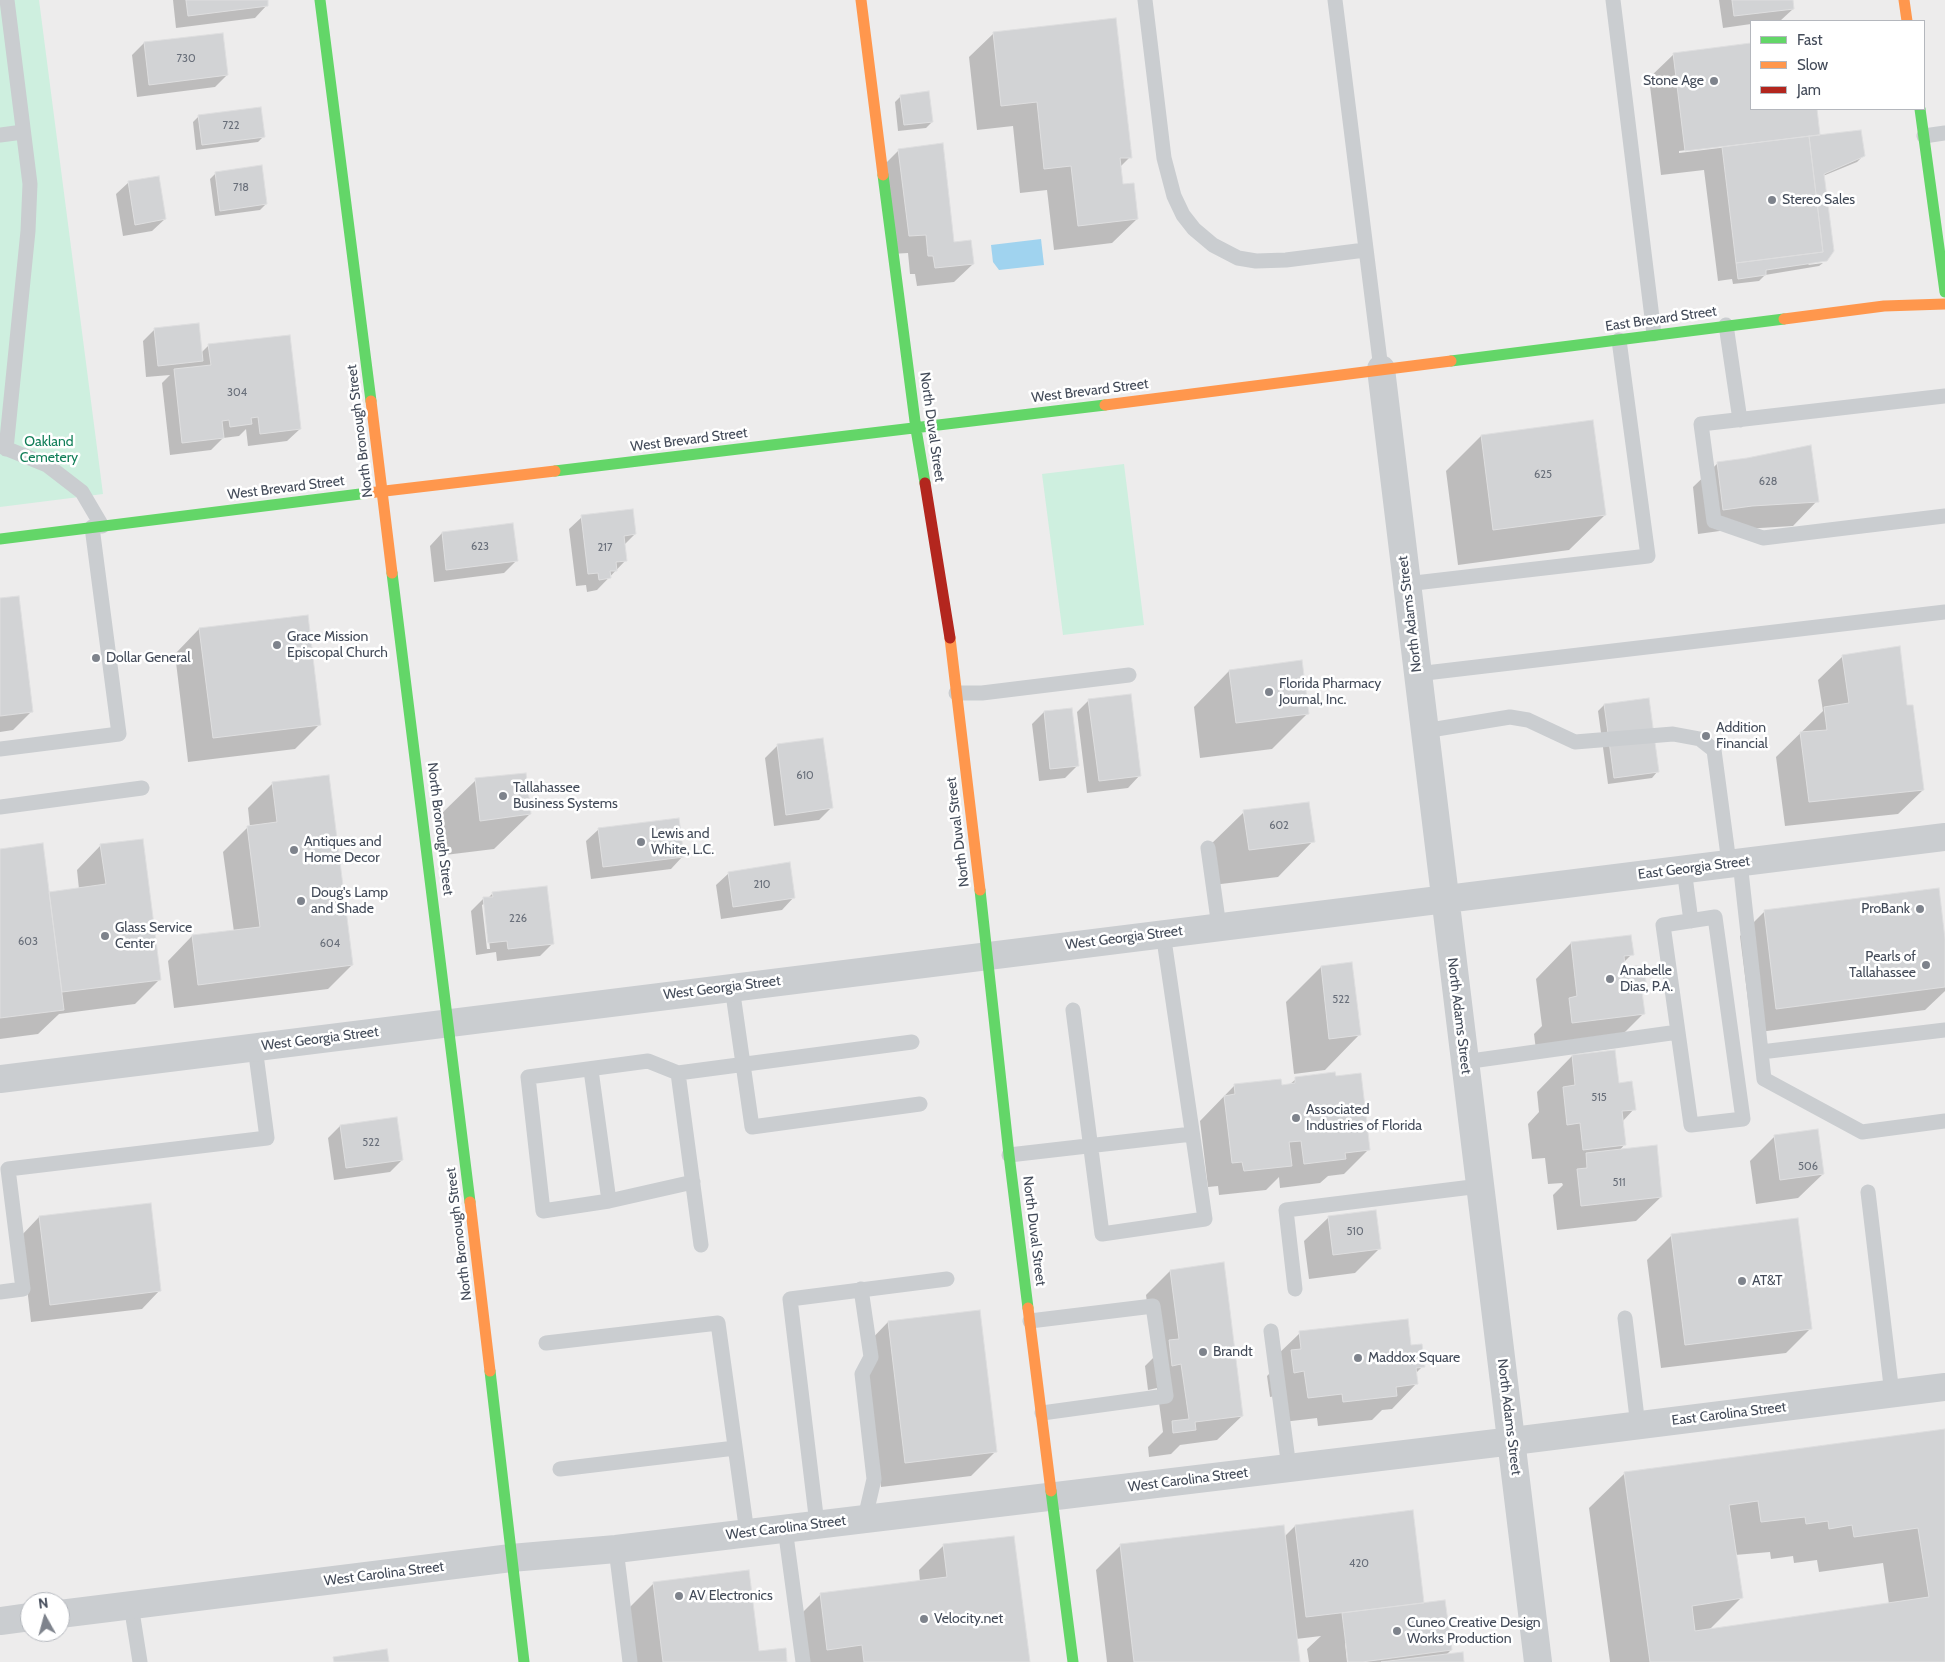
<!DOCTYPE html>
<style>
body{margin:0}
#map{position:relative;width:1945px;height:1662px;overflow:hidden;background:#edecec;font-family:Cabin,sans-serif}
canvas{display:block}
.legend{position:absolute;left:1750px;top:20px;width:175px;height:90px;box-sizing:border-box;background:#fff;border:1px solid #b4b7bd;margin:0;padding:6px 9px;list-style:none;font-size:15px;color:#434b59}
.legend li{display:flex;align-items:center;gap:10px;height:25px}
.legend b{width:25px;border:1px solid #b4b7bd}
.north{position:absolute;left:20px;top:1592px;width:50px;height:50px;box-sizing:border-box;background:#fff;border:1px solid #b4b7bd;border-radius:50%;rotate:353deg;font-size:14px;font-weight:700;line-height:20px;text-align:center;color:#434b59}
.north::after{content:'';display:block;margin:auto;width:18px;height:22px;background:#7e838c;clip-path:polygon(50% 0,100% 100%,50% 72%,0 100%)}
</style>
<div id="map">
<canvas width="1945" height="1662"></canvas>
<ul class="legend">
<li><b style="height:6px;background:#63d668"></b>Fast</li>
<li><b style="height:6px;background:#ff974d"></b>Slow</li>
<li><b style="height:6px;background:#b3261e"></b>Jam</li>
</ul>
<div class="north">N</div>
</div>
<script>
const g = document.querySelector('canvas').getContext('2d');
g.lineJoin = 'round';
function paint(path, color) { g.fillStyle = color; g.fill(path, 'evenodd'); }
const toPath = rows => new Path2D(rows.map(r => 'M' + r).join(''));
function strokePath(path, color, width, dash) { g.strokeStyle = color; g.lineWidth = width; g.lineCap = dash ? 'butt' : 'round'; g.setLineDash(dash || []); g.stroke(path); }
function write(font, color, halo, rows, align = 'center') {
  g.font = font + ' Cabin,sans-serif'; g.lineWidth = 5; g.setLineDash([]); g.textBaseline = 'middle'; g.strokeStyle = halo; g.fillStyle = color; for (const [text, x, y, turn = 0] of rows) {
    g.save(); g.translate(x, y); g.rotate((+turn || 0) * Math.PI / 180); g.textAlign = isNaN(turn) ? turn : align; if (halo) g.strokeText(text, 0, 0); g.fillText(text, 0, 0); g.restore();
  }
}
const green = toPath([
 [0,0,39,0,103,494,0,507],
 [1124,464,1144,625,1063,635,1042,474]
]);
const water = toPath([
 [1041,239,1044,265,999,270,993,262,991,245]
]);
const shadow = toPath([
 [173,0,266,0,267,5,255,18,176,28],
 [1719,0,1792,0,1793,9,1780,21,1751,21,1751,24,1723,28],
 [994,33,1130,157,1120,167,1122,185,1137,219,1112,243,1054,250,1047,190,1020,193,1013,126,977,130,969,57],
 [144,43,227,75,215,87,137,97,132,55],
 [1751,44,1751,109,1816,109,1819,134,1863,156,1857,162,1823,176,1811,262,1808,265,1823,263,1819,266,1765,275,1759,281,1733,284,1732,279,1718,281,1704,170,1661,175,1649,78,1674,54],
 [1793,137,1793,139,1679,153,1679,151],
 [901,96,932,122,926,128,898,131,895,102],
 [199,116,263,137,258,142,196,150,193,122],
 [899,150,953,243,973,264,954,282,917,286,915,274,910,274,908,253,891,254,880,169],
 [216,173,266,204,260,210,215,216,210,179],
 [129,182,165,219,152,231,123,236,116,194],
 [155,329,201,353,209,345,300,429,287,441,248,446,246,429,239,436,223,438,211,450,170,455,162,383,170,375,146,377,143,341],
 [1481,436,1605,515,1569,550,1458,565,1446,471],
 [1718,463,1817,501,1793,526,1727,530,1698,534,1693,487],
 [582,517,635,534,624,545,626,560,597,590,587,592,586,585,576,586,569,529],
 [442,533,516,561,504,573,434,582,430,546],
 [0,599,31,712,13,730,0,732],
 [199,629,320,724,295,749,188,762,175,654],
 [1843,656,1905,706,1923,790,1898,814,1785,826,1776,757,1823,711,1818,680],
 [1301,662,1308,713,1272,749,1200,758,1194,707,1229,671],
 [1089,700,1140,775,1128,788,1087,793,1077,712],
 [1604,705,1657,772,1652,778,1608,784,1598,711],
 [1044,712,1078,765,1065,778,1039,781,1032,724],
 [778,745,831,808,819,820,774,826,765,758],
 [476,780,530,814,494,849,445,855,440,815],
 [272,784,352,965,328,989,174,1008,168,961,192,936,234,932,223,852,248,827,250,827,248,808],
 [1244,812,1313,841,1278,877,1213,885,1208,847],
 [599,829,683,856,671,869,591,879,586,841],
 [101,845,160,979,135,1004,59,1014,38,1034,0,1039,0,850,48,893,79,889,77,870],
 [729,873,794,897,782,910,721,919,716,885],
 [1937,889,1945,949,1945,991,1925,1010,1752,1033,1740,936,1764,912],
 [493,893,552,944,540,956,497,961,496,952,476,955,471,911,483,899,488,898],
 [485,903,490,949,487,949,482,905],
 [1571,943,1632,954,1623,963,1624,969,1646,990,1641,995,1643,1014,1608,1049,1537,1058,1534,1034,1542,1026,1536,979],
 [1351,963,1360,1034,1325,1070,1294,1074,1286,1002,1321,967],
 [1572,1056,1618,1084,1634,1109,1622,1122,1625,1144,1619,1151,1661,1197,1636,1221,1557,1230,1553,1195,1563,1185,1562,1183,1548,1184,1545,1158,1532,1159,1528,1124,1539,1112,1537,1092],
 [1296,1079,1369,1149,1344,1174,1328,1176,1320,1183,1280,1188,1279,1177,1266,1190,1219,1195,1218,1186,1208,1187,1200,1121,1234,1086,1281,1086,1289,1085],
 [340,1126,402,1160,390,1172,334,1180,328,1138],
 [1775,1136,1823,1174,1798,1198,1756,1204,1750,1161],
 [39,1217,160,1290,142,1309,31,1322,21,1236],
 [1329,1217,1379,1249,1355,1273,1309,1279,1304,1241],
 [1672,1235,1811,1328,1786,1353,1661,1368,1647,1260],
 [1170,1271,1242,1416,1217,1440,1180,1445,1171,1454,1149,1457,1148,1447,1163,1432,1157,1388,1148,1390,1145,1366,1154,1357,1146,1295],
 [979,1311,996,1451,971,1476,881,1487,864,1347,888,1322],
 [1300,1333,1410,1346,1423,1366,1415,1374,1416,1384,1392,1409,1382,1410,1372,1420,1318,1426,1317,1418,1283,1422,1280,1395,1270,1397,1267,1376,1276,1367,1275,1357],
 [1945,1430,1945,1662,1610,1662,1589,1508,1625,1473],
 [1770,1552,1771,1559,1793,1556,1794,1563,1817,1560,1819,1572,1883,1563,1889,1604,1709,1630,1741,1598,1735,1555],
 [1295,1526,1423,1602,1451,1650,1445,1656,1462,1662,1349,1662,1347,1643,1345,1643,1347,1662,1309,1662,1307,1649,1321,1636,1296,1639,1299,1662,1107,1662,1096,1570,1120,1546,1284,1537],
 [944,1545,1029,1662,802,1662,796,1619,821,1594,920,1582,919,1570],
 [654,1583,758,1652,786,1662,636,1662,629,1608]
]);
const building = toPath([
 [186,0,268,0,268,6,188,16,186,0],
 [1732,0,1793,0,1794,9,1734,16,1732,0],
 [1116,18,1132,158,1120,158,1123,184,1134,183,1138,219,1078,226,1071,166,1044,169,1037,102,1001,106,993,32,1116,18],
 [223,33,228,75,149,85,144,42,223,33],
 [1751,43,1751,109,1817,109,1820,135,1685,151,1673,53,1751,43],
 [929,91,933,122,904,125,900,95,929,91],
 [261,107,265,137,202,145,198,115,261,107],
 [1861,130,1865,156,1824,174,1834,251,1827,261,1766,270,1766,275,1738,279,1736,263,1823,252,1809,136,1861,130],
 [1809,136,1823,252,1736,263,1722,147,1809,136],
 [943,143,954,242,971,240,974,264,935,268,933,256,928,256,926,235,909,236,898,149,943,143],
 [262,165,267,204,220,211,215,172,262,165],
 [159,176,166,219,135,225,128,181,159,176],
 [199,323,203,361,158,366,154,328,199,323],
 [290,335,301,429,260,434,258,417,251,418,252,424,230,427,229,420,222,421,224,438,182,443,174,369,211,365,208,344,290,335],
 [1593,420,1606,515,1493,530,1481,435,1593,420],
 [1811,445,1819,502,1752,506,1723,510,1717,462,1747,458,1811,445],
 [633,509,636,534,624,536,627,561,616,562,617,571,610,571,611,578,599,580,598,573,588,574,581,515,633,509],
 [513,523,518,561,446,570,442,532,513,523],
 [19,596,33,712,0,716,0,598,19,596],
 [308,615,321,725,213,738,199,628,308,615],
 [1900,646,1907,705,1913,705,1924,790,1809,802,1800,732,1827,730,1824,707,1849,703,1842,655,1900,646],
 [1302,660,1309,714,1236,723,1229,670,1302,660],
 [1131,694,1141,776,1099,781,1088,699,1131,694],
 [1649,698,1659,772,1614,778,1604,704,1649,698],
 [1072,708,1079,766,1050,769,1044,711,1072,708],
 [823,738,833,808,786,815,777,744,823,738],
 [526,773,531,814,480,821,475,778,526,773],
 [329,775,353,965,198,985,192,935,260,927,247,826,277,822,272,782,329,775],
 [1309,802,1315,842,1249,850,1243,810,1309,802],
 [679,818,684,857,603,867,598,828,679,818],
 [143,839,161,980,62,992,49,892,106,884,100,844,143,839],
 [43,843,64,1010,0,1018,0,849,43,843],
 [790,862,795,898,733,907,728,872,790,862],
 [547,886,554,944,508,949,507,941,488,943,483,897,493,897,492,892,547,886],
 [1939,888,1945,939,1945,987,1776,1009,1764,910,1939,888],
 [1631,935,1634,955,1624,956,1625,967,1644,965,1647,991,1642,992,1645,1014,1572,1023,1569,998,1577,996,1571,942,1631,935],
 [1352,962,1361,1035,1329,1039,1321,966,1352,962],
 [1615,1050,1619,1083,1632,1081,1636,1110,1622,1111,1626,1145,1583,1150,1580,1123,1567,1125,1563,1087,1575,1085,1572,1055,1615,1050],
 [1335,1072,1336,1076,1361,1073,1370,1150,1345,1153,1346,1159,1304,1164,1301,1141,1289,1142,1292,1166,1244,1171,1242,1162,1232,1163,1224,1096,1235,1094,1234,1084,1281,1079,1282,1085,1295,1083,1295,1077,1335,1072],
 [397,1117,403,1160,346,1168,340,1125,397,1117],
 [1818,1129,1824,1174,1780,1180,1774,1135,1818,1129],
 [1657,1145,1662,1197,1581,1206,1577,1169,1587,1168,1586,1153,1657,1145],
 [151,1203,161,1291,50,1305,39,1216,151,1203],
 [1376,1210,1381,1249,1333,1255,1328,1216,1376,1210],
 [1798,1218,1812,1329,1685,1345,1671,1234,1798,1218],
 [1224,1262,1243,1416,1195,1422,1196,1430,1173,1433,1172,1421,1189,1419,1181,1364,1172,1366,1169,1340,1179,1339,1170,1270,1224,1262],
 [980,1310,997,1452,905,1463,888,1321,980,1310],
 [1408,1319,1411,1345,1422,1344,1425,1367,1416,1368,1418,1384,1396,1387,1397,1396,1343,1402,1342,1394,1308,1398,1304,1371,1294,1373,1291,1350,1301,1349,1299,1331,1408,1319],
 [1945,1429,1945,1662,1650,1662,1624,1472,1945,1429],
 [1758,1501,1761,1522,1805,1517,1806,1524,1828,1521,1829,1529,1852,1525,1854,1537,1918,1528,1929,1597,1695,1631,1692,1606,1743,1598,1729,1505,1758,1501],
 [1413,1510,1424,1603,1306,1617,1295,1525,1413,1510],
 [1284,1525,1300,1662,1134,1662,1120,1544,1284,1525],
 [1014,1536,1030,1662,864,1662,862,1645,827,1650,820,1593,947,1577,943,1544,1014,1536],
 [749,1570,759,1651,786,1648,787,1662,663,1662,653,1582,749,1570],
 [1445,1600,1452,1650,1362,1662,1348,1662,1342,1613,1445,1600],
 [387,1649,389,1662,334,1662,333,1657,387,1649],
 [1463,1652,1464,1662,1381,1662,1463,1652]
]);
const lane = toPath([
 [1145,0,1164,158,1174,196,1183,215,1194,229,1213,245,1238,258,1256,261,1286,260,1365,250],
 [1335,0,1381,369],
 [1613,0,1654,334],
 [0,135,23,132],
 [1924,136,1945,133],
 [1726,325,1740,420],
 [1945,396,1701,424,1714,521,1763,538,1945,516],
 [0,446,47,465,82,492,102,526],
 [6,449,28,231,30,184,7,0],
 [1406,584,1648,556,1619,340],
 [1417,674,1945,612],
 [956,693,982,693,1129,675],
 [1424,731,1510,717,1528,720,1575,742,1673,734,1700,739,1714,750,1729,863],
 [0,749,119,734,92,527],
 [0,807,142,788],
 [1208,848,1219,927],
 [1740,862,1764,1079,1862,1132,1945,1121],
 [1684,869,1691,921],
 [1715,917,1743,1119,1691,1125,1663,925,1715,917],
 [732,987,752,1127,920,1104],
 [1073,1010,1102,1234,1205,1219,1163,933],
 [1761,1052,1945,1030],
 [1464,1062,1678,1032],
 [591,1070,609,1201],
 [678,1073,701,1245],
 [1009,1155,1192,1134],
 [693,1182,609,1201,543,1211,528,1077,648,1061,678,1073,912,1042],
 [1868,1192,1892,1394],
 [861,1289,871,1357,862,1374,874,1479,865,1518],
 [1295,1289,1286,1210,1480,1186],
 [0,1292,23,1289,8,1169,267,1138,255,1047],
 [1625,1318,1638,1426],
 [1030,1321,1153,1306,1166,1396,1042,1413],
 [1271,1331,1289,1468],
 [546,1343,718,1323,747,1533],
 [560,1469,735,1448],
 [817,1524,790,1299,947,1279],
 [785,1528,803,1662],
 [616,1549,630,1662],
 [131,1605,140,1662]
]);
const street = toPath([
 [1381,369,1538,1662],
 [0,1079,1945,837],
 [60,1614,511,1558,616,1549,1513,1441,1945,1387],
 [0,1621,30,1617]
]);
const fast = toPath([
 [320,0,371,401],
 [1920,109,1945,292],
 [883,175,916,429,925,483],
 [1451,361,1784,319],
 [555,471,1105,405],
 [0,539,368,493],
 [392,573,470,1202],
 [980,890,1009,1155,1028,1308],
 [490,1371,524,1662],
 [1051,1491,1073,1662]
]);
const slow = toPath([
 [861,0,883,175],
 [1904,0,1907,21],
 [1784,319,1884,306,1945,304],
 [371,401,392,573],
 [1105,405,1451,361],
 [368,493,555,471],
 [950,638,980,890],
 [470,1202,490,1371],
 [1028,1308,1051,1491]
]);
const jam = toPath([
 [925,483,950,638]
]);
const markers = [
 [1714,81,5,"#7e838c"],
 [1772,200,5,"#7e838c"],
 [277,645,5,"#7e838c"],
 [96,658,5,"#7e838c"],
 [1269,692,5,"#7e838c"],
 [1706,736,5,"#7e838c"],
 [503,796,5,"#7e838c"],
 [641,842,5,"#7e838c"],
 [294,850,5,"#7e838c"],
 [301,901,5,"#7e838c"],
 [1920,909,5,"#7e838c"],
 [105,936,5,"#7e838c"],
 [1926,965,5,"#7e838c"],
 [1610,979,5,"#7e838c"],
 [1296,1118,5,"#7e838c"],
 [1742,1281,5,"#7e838c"],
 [1203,1352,5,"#7e838c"],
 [1358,1358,5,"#7e838c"],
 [679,1596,5,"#7e838c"],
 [924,1619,5,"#7e838c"],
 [1397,1631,5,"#7e838c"]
];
const numberNames = [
 ["730",186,59],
 ["722",231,126],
 ["718",241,188],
 ["304",237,393],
 ["625",1543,475],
 ["628",1768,482],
 ["623",480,547],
 ["217",605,548],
 ["610",805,776],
 ["602",1279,826],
 ["210",762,885],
 ["226",518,919],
 ["603",28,942],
 ["604",330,944],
 ["522",1341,1000],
 ["515",1599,1098],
 ["522",371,1143],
 ["506",1808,1167],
 ["511",1619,1183],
 ["510",1355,1232],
 ["420",1359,1564]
];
const poiNames = [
 ["Stone Age",1704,81,"right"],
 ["Stereo Sales",1782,200],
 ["Grace Mission",287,637],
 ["Episcopal Church",287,653],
 ["Dollar General",106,658],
 ["Florida Pharmacy",1279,684],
 ["Journal, Inc.",1279,700],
 ["Addition",1716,728],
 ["Financial",1716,744],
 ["Tallahassee",513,788],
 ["Business Systems",513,804],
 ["Lewis and",651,834],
 ["White, L.C.",651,850],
 ["Antiques and",304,842],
 ["Home Decor",304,858],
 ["Doug's Lamp",311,893],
 ["and Shade",311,909],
 ["ProBank",1910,909,"right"],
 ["Glass Service",115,928],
 ["Center",115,944],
 ["Pearls of",1916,957,"right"],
 ["Tallahassee",1916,973,"right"],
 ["Anabelle",1620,971],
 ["Dias, P.A.",1620,987],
 ["Associated",1306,1110],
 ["Industries of Florida",1306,1126],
 ["AT&T",1752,1281],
 ["Brandt",1213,1352],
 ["Maddox Square",1368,1358],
 ["AV Electronics",689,1596],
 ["Velocity.net",934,1619],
 ["Cuneo Creative Design",1407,1623],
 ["Works Production",1407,1639]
];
const streetNames = [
 ["East Brevard Street",1661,319,-8],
 ["West Brevard Street",1090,391,-7],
 ["North Duval Street",932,427,82],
 ["North Bronough Street",360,431,-97],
 ["West Brevard Street",689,440,-7],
 ["West Brevard Street",286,488,-7],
 ["North Adams Street",1410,614,-97],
 ["North Bronough Street",440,829,83],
 ["North Duval Street",958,832,-97],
 ["East Georgia Street",1694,868,-7],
 ["West Georgia Street",1124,938,-7],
 ["West Georgia Street",722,988,-7],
 ["North Adams Street",1459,1016,83],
 ["West Georgia Street",320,1039,-7],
 ["North Duval Street",1034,1231,83],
 ["North Bronough Street",459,1234,-97],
 ["East Carolina Street",1729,1414,-7],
 ["North Adams Street",1509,1417,83],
 ["West Carolina Street",1188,1480,-7],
 ["West Carolina Street",786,1528,-7],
 ["West Carolina Street",384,1574,-7]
];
const parkNames = [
 ["Oakland",49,442],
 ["Cemetery",49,458]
];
paint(green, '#ceefdf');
paint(water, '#a0d3ef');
paint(shadow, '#0003');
paint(building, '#d2d3d5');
strokePath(building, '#dededf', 1);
strokePath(lane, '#cacdd0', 15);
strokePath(street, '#cacdd0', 28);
strokePath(fast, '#63d668', 11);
strokePath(slow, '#ff974d', 11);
strokePath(jam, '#b3261e', 11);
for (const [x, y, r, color] of markers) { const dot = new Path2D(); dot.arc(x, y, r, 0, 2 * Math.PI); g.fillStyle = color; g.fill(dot); strokePath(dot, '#fff', 2); }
write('11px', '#696f7a', null, numberNames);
write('14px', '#434b59', '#fff', poiNames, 'left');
write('14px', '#434b59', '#fff', streetNames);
write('14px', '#117e58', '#fff', parkNames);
</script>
